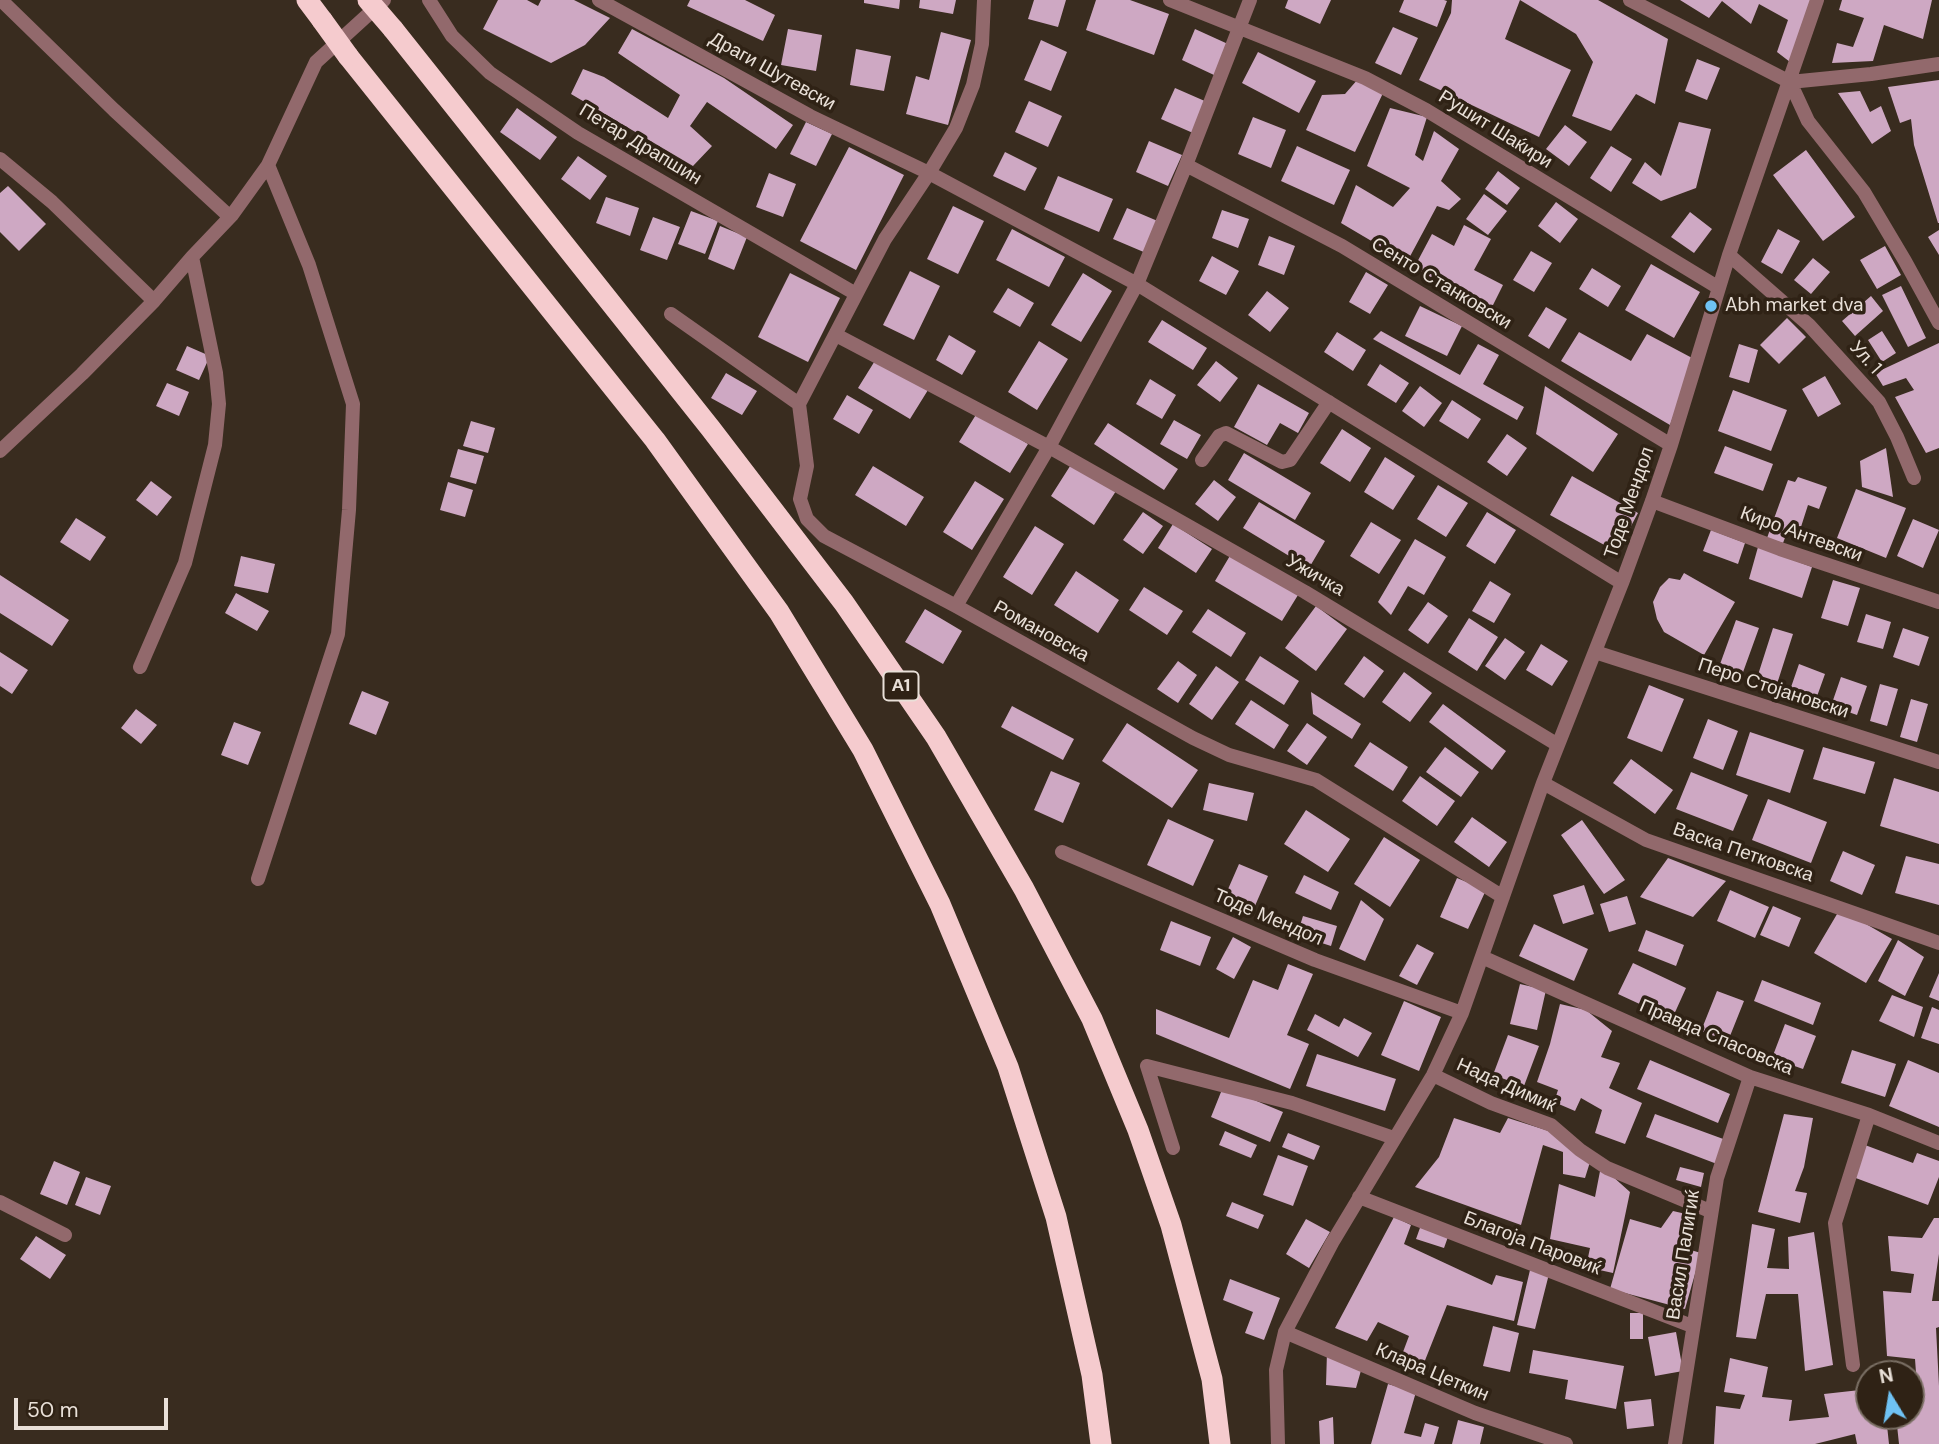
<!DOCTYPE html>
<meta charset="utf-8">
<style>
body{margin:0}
#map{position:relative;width:1939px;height:1444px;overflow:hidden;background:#392c1f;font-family:"DM Sans",sans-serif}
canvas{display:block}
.north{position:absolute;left:1855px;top:1360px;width:70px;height:70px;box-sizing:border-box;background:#2f2215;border:2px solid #796e63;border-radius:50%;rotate:349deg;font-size:19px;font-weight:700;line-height:28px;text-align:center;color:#e9e0d8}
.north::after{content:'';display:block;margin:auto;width:24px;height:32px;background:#6fc2f4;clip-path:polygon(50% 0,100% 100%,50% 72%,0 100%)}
.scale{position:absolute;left:14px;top:1398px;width:154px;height:32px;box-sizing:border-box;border:4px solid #e9e0d8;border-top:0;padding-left:9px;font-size:21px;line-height:24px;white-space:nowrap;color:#e9e0d8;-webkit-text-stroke:5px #2f2215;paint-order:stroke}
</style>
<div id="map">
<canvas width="1939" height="1444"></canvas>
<div class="north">N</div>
<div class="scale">50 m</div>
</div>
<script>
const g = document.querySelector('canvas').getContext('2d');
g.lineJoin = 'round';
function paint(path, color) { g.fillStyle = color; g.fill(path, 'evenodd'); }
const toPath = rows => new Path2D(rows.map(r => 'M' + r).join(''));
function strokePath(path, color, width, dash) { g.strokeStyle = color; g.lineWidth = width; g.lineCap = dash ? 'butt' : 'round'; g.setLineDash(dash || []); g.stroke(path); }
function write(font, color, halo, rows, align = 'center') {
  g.font = font + ' "DM Sans",sans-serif'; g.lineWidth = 7; g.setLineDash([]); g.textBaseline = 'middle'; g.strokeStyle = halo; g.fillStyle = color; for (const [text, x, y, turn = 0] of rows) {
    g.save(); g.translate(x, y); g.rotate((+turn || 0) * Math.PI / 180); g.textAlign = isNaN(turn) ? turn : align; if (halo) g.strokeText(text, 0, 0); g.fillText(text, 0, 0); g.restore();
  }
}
const building = toPath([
 [498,0,527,0,538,6,541,0,574,0,610,18,585,45,551,63,483,29],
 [690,0,745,0,775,15,763,41,687,6],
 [864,0,900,0,899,9,864,3],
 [920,0,956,0,953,14,919,8],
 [1034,0,1066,0,1058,27,1028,19],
 [1096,0,1130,0,1169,14,1154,55,1086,30],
 [1288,0,1331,0,1320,24,1285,8],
 [1404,0,1444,0,1447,1,1437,27,1399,12],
 [1452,0,1520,0,1505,39,1571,70,1539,137,1419,80,1451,13],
 [1520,0,1598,0,1668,39,1655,104,1636,94,1611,131,1572,116,1593,62,1576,34],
 [1680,0,1812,0,1790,62,1777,52,1788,20,1759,4,1751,24,1722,1,1709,18],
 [1842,0,1932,0,1923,39,1884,25,1873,61,1832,63,1837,43,1853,47,1864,18,1839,10],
 [1393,27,1418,38,1401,75,1375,63],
 [632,29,724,78,793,125,776,149,707,102,690,126,712,146,693,166,571,94,583,69,604,77,668,118,680,95,618,53],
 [788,29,822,35,816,71,781,65],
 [1195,29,1228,44,1214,75,1182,60],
 [941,32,971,40,948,125,906,114,916,76,929,80],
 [1041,40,1067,52,1051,91,1024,80],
 [856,49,891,56,884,91,850,85],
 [1258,52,1316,81,1299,113,1242,83],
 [1697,59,1720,68,1707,100,1685,91],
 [1358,79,1384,91,1355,152,1306,130,1322,95,1345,94],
 [1939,80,1939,223,1938,223,1914,145,1911,119,1900,123,1888,87],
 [1175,88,1207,102,1193,133,1161,119],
 [1860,91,1870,112,1881,106,1891,131,1872,144,1838,93],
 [1029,101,1062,116,1048,147,1015,132],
 [517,108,557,137,540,160,500,132],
 [1390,108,1427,117,1415,155,1423,161,1434,131,1459,149,1441,181,1461,199,1449,210,1437,206,1407,262,1341,223,1356,185,1393,207,1410,188,1367,166],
 [1253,117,1286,130,1271,168,1238,154],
 [806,122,832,134,816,166,790,154],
 [1679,122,1711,129,1696,188,1661,201,1632,183,1645,162,1661,176],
 [1565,125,1587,142,1569,166,1546,149],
 [1149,141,1182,155,1168,186,1136,172],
 [1297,146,1350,170,1334,205,1281,181],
 [1611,146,1632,159,1611,192,1590,178],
 [849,147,904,175,856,270,800,241],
 [1806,150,1855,217,1823,241,1773,175],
 [1005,152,1037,168,1025,191,993,176],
 [578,156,607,176,590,200,561,179],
 [1498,171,1520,188,1507,205,1485,189],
 [769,173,796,184,783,217,756,207],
 [1058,176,1113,199,1099,232,1044,209],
 [8,186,46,224,19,251,0,232,0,193],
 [1484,194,1507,211,1488,235,1466,219],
 [606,197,639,208,630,236,596,223],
 [1556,202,1578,219,1560,243,1538,226],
 [953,206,984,221,958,274,927,259],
 [1127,208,1160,222,1146,253,1113,239],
 [1222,210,1249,219,1238,248,1212,238],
 [691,211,718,221,705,254,678,244],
 [1690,212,1712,229,1694,253,1671,237],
 [653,217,680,227,667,260,640,250],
 [1464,225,1491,239,1474,270,1503,285,1491,309,1414,268,1432,234,1454,246],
 [720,226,747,237,734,270,708,259],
 [1012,229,1065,257,1049,287,996,260],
 [1778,229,1800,241,1782,274,1761,262],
 [1939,230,1939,255,1928,237],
 [1269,236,1295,246,1284,275,1258,265],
 [1885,246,1901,275,1877,289,1860,260],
 [1531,251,1552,263,1534,292,1513,280],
 [1212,256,1239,271,1226,295,1199,281],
 [1813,258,1830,272,1811,294,1794,280],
 [1651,264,1700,292,1674,338,1625,310],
 [1592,268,1621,286,1608,307,1579,289],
 [910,271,940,286,914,340,883,325],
 [1366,272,1388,285,1370,314,1349,302],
 [790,273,840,298,808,362,758,337],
 [1083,273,1112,291,1081,342,1051,325],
 [1901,286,1926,338,1908,347,1882,295],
 [1008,288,1034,303,1020,327,993,312],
 [1267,291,1289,308,1270,332,1248,315],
 [1871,296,1883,311,1855,336,1842,321],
 [1420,306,1462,326,1447,356,1405,336],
 [1546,307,1567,319,1549,349,1528,336],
 [1787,318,1806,337,1779,364,1760,345],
 [1162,320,1207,348,1193,370,1148,342],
 [1381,331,1460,375,1478,344,1499,355,1483,384,1524,407,1517,420,1373,339],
 [1882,331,1896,353,1882,362,1868,340],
 [1337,332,1366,350,1353,371,1324,352],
 [1579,332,1631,361,1647,334,1694,359,1670,425,1561,361],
 [949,335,976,351,962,375,936,360],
 [1039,341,1068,359,1037,410,1008,392],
 [1939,343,1939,448,1926,453,1895,397,1914,390,1906,378,1883,386,1875,373],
 [1739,344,1758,350,1749,383,1729,377],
 [187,346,210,356,199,380,176,370],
 [876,359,928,390,910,419,858,388],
 [1216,361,1238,378,1220,402,1197,385],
 [1380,364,1409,383,1396,403,1367,385],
 [726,373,757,391,742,415,711,398],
 [1825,376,1841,404,1818,417,1802,389],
 [1150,379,1176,395,1162,419,1136,404],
 [167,383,189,392,179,416,156,406],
 [1258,384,1309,413,1298,433,1280,423,1267,445,1234,427],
 [1420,386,1442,403,1424,427,1402,411],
 [1545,386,1618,434,1593,472,1536,434],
 [1733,390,1787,410,1771,451,1718,431],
 [847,395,873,410,859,434,833,419],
 [1452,400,1481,419,1468,439,1439,421],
 [977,413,1028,444,1010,473,959,442],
 [1174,420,1201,435,1187,459,1160,444],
 [471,421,495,428,488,453,463,446],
 [1108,423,1178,469,1164,490,1094,444],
 [1342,429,1371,448,1350,482,1320,463],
 [1507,434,1527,448,1507,476,1487,462],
 [1725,446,1773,464,1763,491,1714,473],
 [1886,448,1893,497,1862,487,1860,461],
 [458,449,484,456,476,484,450,477],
 [1244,453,1311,493,1295,520,1228,480],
 [1385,457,1415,476,1393,510,1364,492],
 [1072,463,1116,491,1094,525,1051,496],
 [873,466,924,497,906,526,855,495],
 [1572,476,1638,513,1617,552,1550,515],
 [1798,477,1827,487,1819,509,1808,505,1800,530,1789,527,1783,543,1767,538,1788,480,1795,482],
 [1214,480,1236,497,1218,521,1195,504],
 [151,481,172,497,157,516,136,500],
 [975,481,1004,499,972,550,943,532],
 [448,482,473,490,465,517,440,510],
 [1438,485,1468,503,1446,537,1417,519],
 [1856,489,1906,508,1886,558,1837,538],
 [1259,502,1325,541,1309,568,1243,528],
 [1143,512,1163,526,1143,554,1123,540],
 [1487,512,1516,530,1495,564,1466,546],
 [76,518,106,537,90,561,60,542],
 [1913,519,1939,530,1923,568,1897,556],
 [1371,522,1401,540,1379,574,1350,556],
 [1173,524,1212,549,1196,573,1158,548],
 [1035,526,1064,544,1032,595,1003,577],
 [1711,530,1745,543,1738,564,1703,551],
 [1415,539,1446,557,1424,595,1408,586,1391,615,1378,602],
 [1758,547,1812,567,1802,598,1749,579],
 [1231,554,1298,595,1282,621,1215,581],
 [241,556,275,564,268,593,234,586],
 [1076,571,1119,600,1098,633,1054,605],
 [1684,573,1735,602,1704,655,1664,632,1657,619,1653,602,1660,587,1669,578,1680,580],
 [0,575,69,620,52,646,0,613],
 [1833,580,1860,588,1848,626,1821,618],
 [1490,581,1511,594,1494,623,1472,611],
 [1144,587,1183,611,1167,635,1129,610],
 [236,593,269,611,257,631,225,613],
 [1428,602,1448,616,1428,644,1408,630],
 [1316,606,1347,629,1316,671,1285,648],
 [925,609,962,631,943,664,905,642],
 [1208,609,1246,633,1231,657,1192,632],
 [1866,614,1891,622,1883,649,1857,642],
 [1469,618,1498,637,1477,671,1448,652],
 [1736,620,1759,628,1742,675,1719,667],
 [1773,628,1793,634,1777,684,1757,678],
 [1903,628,1929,637,1919,666,1893,657],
 [1505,638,1525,652,1505,680,1485,666],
 [1541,644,1568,661,1552,686,1526,670],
 [0,652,28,670,12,694,0,686],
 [1260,656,1299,681,1284,705,1245,680],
 [1364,656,1384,671,1364,698,1344,684],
 [1178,661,1197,675,1178,703,1157,689],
 [1799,664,1825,674,1815,702,1789,693],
 [1216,666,1239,682,1212,720,1189,704],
 [1404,672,1432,693,1410,722,1382,702],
 [1841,677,1867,686,1857,715,1831,706],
 [1880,684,1898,689,1887,726,1870,721],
 [1649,685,1684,699,1662,752,1627,738],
 [362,691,389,702,376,735,349,724],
 [1311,692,1361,724,1352,739,1313,714],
 [1911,699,1928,704,1917,742,1900,737],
 [1251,700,1289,725,1274,749,1235,724],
 [1443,704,1506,751,1492,770,1429,722],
 [1012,706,1074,739,1063,760,1001,727],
 [136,709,157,725,141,744,121,728],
 [1708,719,1738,731,1723,770,1693,758],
 [234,722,261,732,248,765,221,755],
 [1127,723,1198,770,1172,808,1102,761],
 [1307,723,1327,737,1307,765,1287,751],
 [1750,732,1804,750,1790,793,1736,775],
 [1370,742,1408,767,1393,791,1354,766],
 [1445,747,1479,772,1461,797,1426,772],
 [1823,747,1875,762,1865,794,1813,779],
 [1631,759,1673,790,1655,814,1613,783],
 [1051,771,1080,783,1063,823,1034,810],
 [1691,772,1748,795,1733,831,1676,809],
 [1420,776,1455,801,1437,826,1402,801],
 [1894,778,1939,792,1939,844,1880,826],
 [1209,783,1254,793,1247,821,1203,810],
 [1768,799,1827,822,1811,863,1752,840],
 [1306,810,1350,839,1328,872,1284,844],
 [1472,817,1507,842,1489,867,1454,842],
 [1168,819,1214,840,1193,886,1147,865],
 [1582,820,1625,880,1604,894,1561,835],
 [1384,837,1420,860,1390,907,1354,884],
 [1843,851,1875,865,1862,895,1830,881],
 [1906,856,1939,864,1939,905,1895,893],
 [1668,858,1726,881,1693,917,1640,897],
 [1239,864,1268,876,1251,915,1222,903],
 [1304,875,1339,892,1331,910,1295,893],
 [1457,878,1486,890,1468,929,1440,917],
 [1584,885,1594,914,1563,924,1553,895],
 [1730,890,1769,907,1755,938,1717,921],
 [1627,896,1636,924,1609,932,1600,904],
 [1361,900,1384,919,1365,961,1339,949],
 [1773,906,1801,918,1789,947,1760,935],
 [1840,909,1892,939,1866,983,1814,953],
 [1303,916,1337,926,1331,946,1297,935],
 [1171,921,1211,937,1200,966,1160,950],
 [1534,924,1588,949,1574,981,1519,956],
 [1646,930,1684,945,1676,966,1638,951],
 [1233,937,1251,947,1234,979,1216,969],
 [1898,940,1924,957,1905,996,1878,981],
 [1417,944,1434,953,1417,985,1399,976],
 [1633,963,1686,988,1672,1019,1618,994],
 [1288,964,1313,974,1287,1035,1309,1044,1290,1089,1156,1034,1156,1009,1229,1038,1253,980,1278,990],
 [1939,973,1939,1001,1929,997],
 [1762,980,1821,1003,1813,1025,1754,1001],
 [1520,984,1546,990,1537,1030,1510,1024],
 [1717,991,1744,1001,1728,1041,1701,1031],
 [1892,995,1923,1007,1914,1037,1879,1021],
 [1404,1001,1441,1017,1419,1071,1381,1055],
 [1560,1004,1586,1010,1612,1031,1601,1057,1620,1063,1609,1088,1642,1103,1625,1144,1595,1133,1602,1110,1581,1098,1575,1111,1554,1102,1558,1090,1537,1082,1550,1044],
 [1932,1007,1939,1010,1939,1044,1921,1038],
 [1315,1014,1339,1027,1344,1018,1372,1033,1358,1057,1307,1030],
 [1785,1024,1816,1036,1803,1069,1772,1058],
 [1508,1035,1539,1046,1524,1086,1493,1075],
 [1852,1050,1896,1064,1885,1097,1841,1083],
 [1317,1054,1396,1079,1385,1111,1306,1086],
 [1650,1060,1730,1094,1718,1123,1637,1089],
 [1908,1060,1939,1073,1939,1127,1889,1106],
 [1223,1087,1283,1112,1270,1142,1211,1117],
 [1655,1114,1726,1140,1717,1164,1646,1137],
 [1784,1114,1813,1118,1804,1167,1795,1191,1807,1193,1800,1223,1758,1212],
 [1454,1118,1500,1133,1508,1118,1552,1132,1590,1162,1585,1178,1563,1174,1563,1152,1543,1145,1521,1225,1415,1187,1439,1157],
 [1225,1131,1257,1145,1251,1158,1219,1145],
 [1288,1133,1320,1146,1314,1160,1282,1147],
 [1865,1145,1913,1163,1917,1153,1939,1161,1939,1177,1928,1205,1853,1177],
 [1278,1155,1308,1166,1293,1206,1263,1195],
 [54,1161,80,1172,67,1205,40,1194],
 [1601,1166,1630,1192,1613,1273,1586,1267,1590,1248,1550,1239,1559,1184,1595,1197],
 [1680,1167,1704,1173,1701,1187,1676,1180],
 [86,1177,111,1186,100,1215,75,1205],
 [1232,1202,1264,1215,1258,1229,1226,1216],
 [1673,1211,1686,1214,1677,1246,1701,1253,1685,1309,1610,1289,1630,1219,1661,1228],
 [1394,1217,1411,1225,1404,1244,1492,1285,1496,1275,1523,1282,1514,1321,1447,1305,1422,1368,1400,1360,1409,1336,1378,1322,1367,1341,1335,1328],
 [1934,1218,1939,1218,1939,1254,1932,1301,1939,1301,1939,1327,1936,1328,1939,1386,1939,1444,1899,1444,1896,1416,1911,1416,1911,1401,1918,1400,1915,1359,1887,1356,1883,1291,1911,1293,1914,1274,1891,1271,1888,1236,1922,1238],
 [1306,1219,1330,1232,1309,1268,1286,1254],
 [1752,1224,1775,1229,1767,1268,1789,1269,1788,1237,1814,1232,1833,1365,1805,1371,1798,1294,1766,1294,1756,1339,1736,1337],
 [1421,1225,1449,1234,1444,1248,1416,1239],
 [36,1236,66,1255,50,1279,20,1259],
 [1530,1270,1549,1274,1535,1329,1517,1325],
 [1230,1279,1280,1298,1264,1340,1245,1333,1253,1312,1223,1300],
 [1630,1313,1643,1313,1643,1339,1630,1339],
 [1493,1326,1519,1333,1510,1372,1483,1366],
 [1676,1332,1683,1371,1655,1376,1648,1337],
 [1533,1350,1624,1366,1616,1409,1565,1399,1568,1380,1529,1373],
 [1327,1352,1362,1367,1356,1388,1326,1385],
 [1730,1358,1768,1367,1762,1397,1792,1400,1789,1421,1829,1417,1824,1394,1869,1389,1869,1416,1886,1416,1889,1444,1857,1444,1855,1434,1815,1444,1714,1444,1716,1406,1740,1409,1745,1395,1724,1392],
 [1388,1384,1416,1392,1404,1433,1421,1437,1425,1423,1439,1427,1434,1444,1371,1444],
 [1651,1399,1654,1426,1627,1429,1624,1402],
 [1333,1417,1334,1444,1320,1444,1319,1421],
 [1458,1420,1484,1427,1480,1444,1452,1444]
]);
const street = toPath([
 [1,0,114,110,230,217],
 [429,0,452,36,490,73,578,133,856,294],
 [599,0,810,116,929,173,1137,284,1622,583],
 [1170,0,1365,78,1426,110,1719,288],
 [1630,0,1790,82],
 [1790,82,1808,121,1864,192,1905,261,1939,323],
 [1790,82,1871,74,1939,64],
 [0,159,52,202,154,301],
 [1186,165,1342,246,1671,445],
 [1729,255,1809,325,1879,402,1897,437,1914,478],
 [671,314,799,404,807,466,800,499,807,519,824,536,956,606,1193,738,1229,755,1316,780,1503,897],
 [836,335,1049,447,1305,592,1558,745],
 [799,404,885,239,929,173,956,128,973,85,982,44,984,0],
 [0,451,82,374,154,301,192,257,232,215,268,165,316,62,384,0],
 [1202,460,1219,436,1226,433,1282,462,1290,460,1329,402],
 [1652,501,1780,549,1939,602],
 [956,606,1049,447,1137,284,1186,165,1250,0],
 [1595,652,1939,762],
 [140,667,185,563,215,445,219,404,216,373,192,257],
 [1543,783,1646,840,1939,943],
 [1062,852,1315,960,1462,1013],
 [258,879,338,634,349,510,353,404,309,265,268,165],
 [1482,957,1750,1077,1869,1115,1939,1143],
 [1433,1075,1491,1103,1551,1125,1580,1150,1607,1168,1710,1211],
 [1173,1148,1147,1066,1292,1103,1394,1138],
 [1359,1197,1692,1326],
 [0,1202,65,1235],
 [1285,1332,1475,1413,1566,1444],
 [1853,1365,1835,1223,1869,1115],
 [1278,1444,1276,1370,1285,1332,1332,1243,1433,1075,1462,1013,1543,783,1622,583,1652,501,1671,445,1729,255,1817,0],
 [1675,1444,1717,1178,1750,1077]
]);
const highway = toPath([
 [307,0,322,20],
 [393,29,711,429,844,603,936,737,1024,889,1092,1019,1138,1130,1171,1225,1212,1379,1220,1444],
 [348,56,655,440,779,612,863,750,940,904,1008,1067,1056,1217,1092,1375,1101,1444]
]);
const highwayBridge = toPath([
 [368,0,393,29],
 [322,20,348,56]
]);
const markers = [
 [1711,306,7,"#6fc2f4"]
];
const shields = [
 [901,686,35]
];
const shieldNames = [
 ["A1",901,686]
];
const streetNames = [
 ["Драги Шутевски",772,72,29],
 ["Рушит Шаќири",1495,130,32],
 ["Петар Драпшин",640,145,31],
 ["Сенто Станковски",1441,284,31],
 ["Ул. 1",1865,358,48],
 ["Тоде Мендол",1630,503,-71],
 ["Киро Антевски",1801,535,20],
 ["Ужичка",1315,576,30],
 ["Романовска",1041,632,29],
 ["Перо Стојановски",1773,689,18],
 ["Васка Петковска",1743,853,19],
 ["Тоде Мендол",1268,918,23],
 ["Правда Спасовска",1716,1038,23],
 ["Нада Димиќ",1506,1086,24],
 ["Благоја Паровиќ",1532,1244,21],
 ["Васил Палигиќ",1684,1255,-81],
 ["Клара Цеткин",1432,1373,23]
];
const poiNames = [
 ["Abh market dva",1725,306]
];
paint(building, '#cea8c3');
strokePath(street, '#92696c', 14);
strokePath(highway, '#f5cbce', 21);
strokePath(highwayBridge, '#f5cbce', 21);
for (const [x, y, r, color] of markers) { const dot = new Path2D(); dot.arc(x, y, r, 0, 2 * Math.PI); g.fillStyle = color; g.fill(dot); strokePath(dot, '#2f2215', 2.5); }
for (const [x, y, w] of shields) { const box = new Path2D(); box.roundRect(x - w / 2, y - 14.5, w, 29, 5); g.fillStyle = '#2f2215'; g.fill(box); strokePath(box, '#e9e0d8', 2); }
write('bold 18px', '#e9e0d8', null, shieldNames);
write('19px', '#e9e0d8', '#2f2215', streetNames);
write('19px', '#e9e0d8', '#2f2215', poiNames, 'left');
</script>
